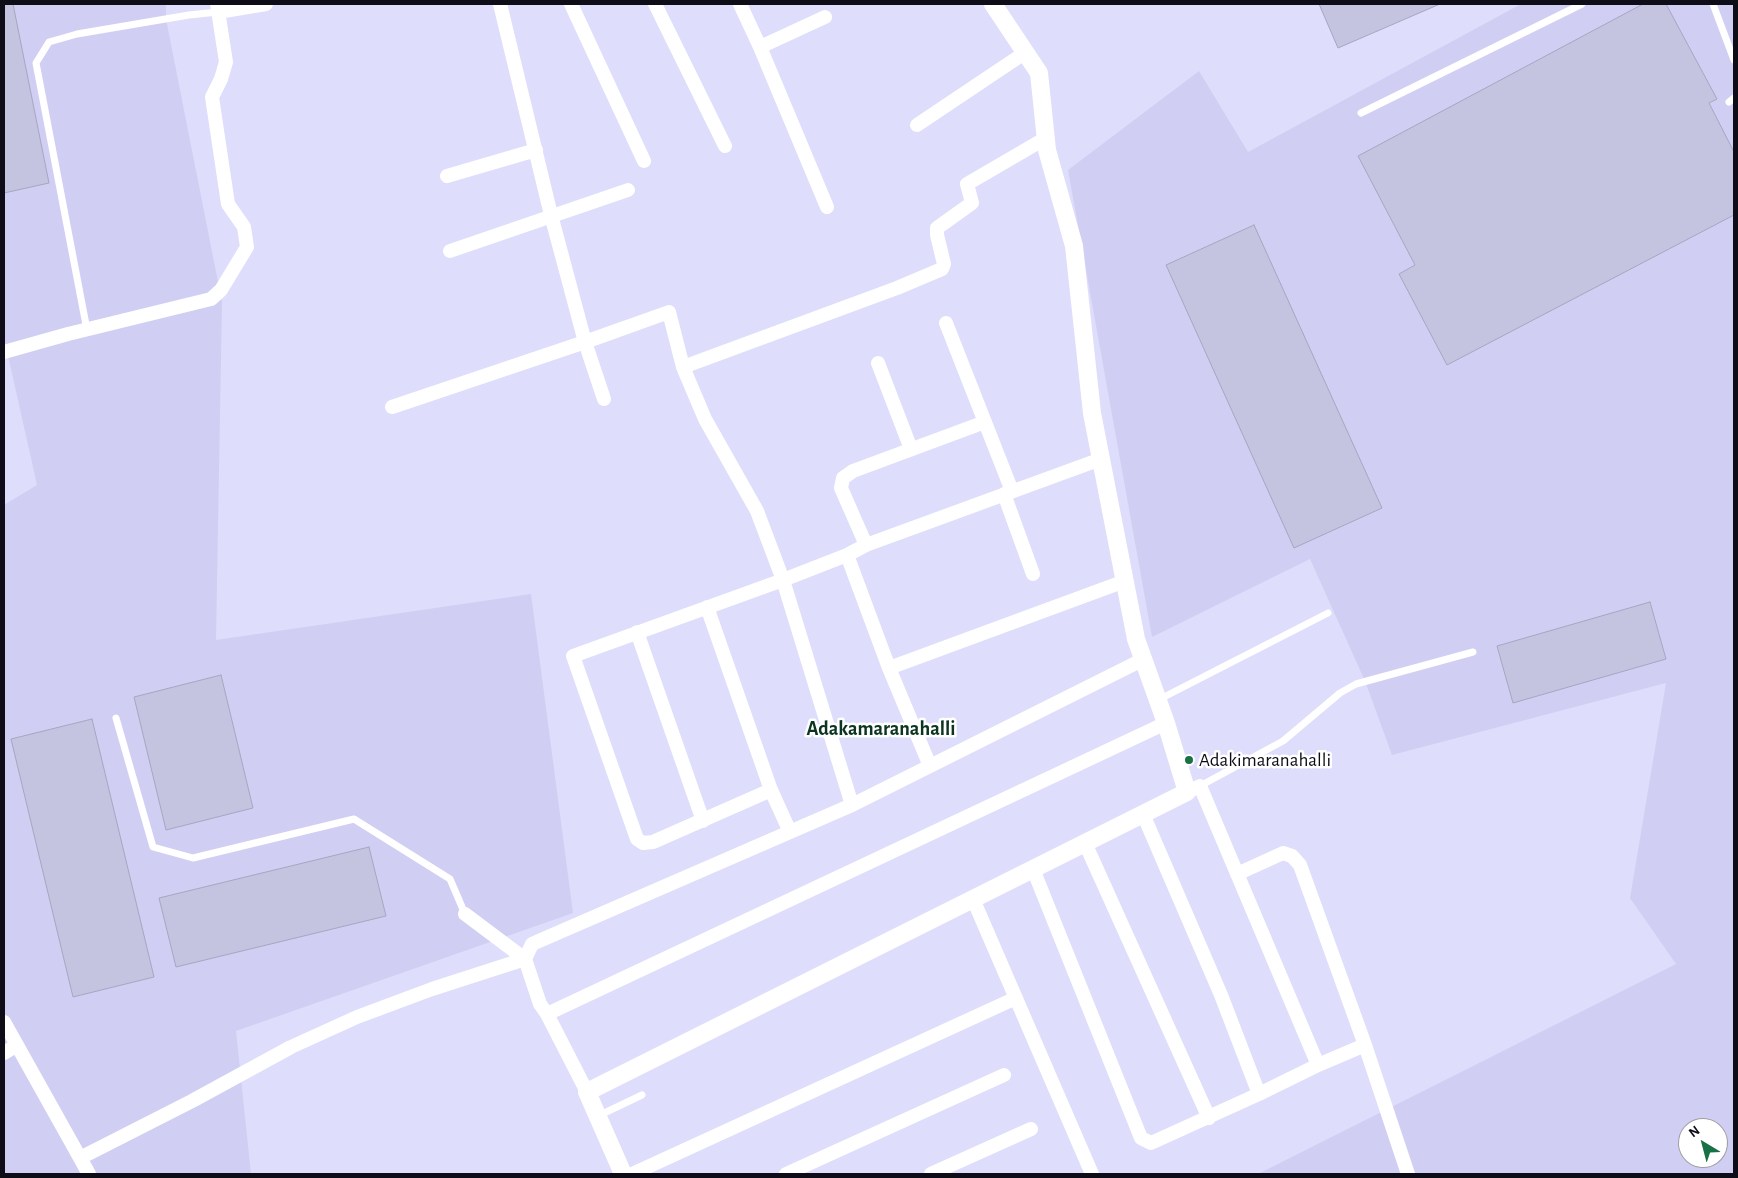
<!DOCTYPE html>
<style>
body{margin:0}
#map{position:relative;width:1738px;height:1178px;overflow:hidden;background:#deddfb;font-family:"Alegreya Sans",sans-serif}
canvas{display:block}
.frame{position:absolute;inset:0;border:5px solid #0e0d17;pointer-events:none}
.north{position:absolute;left:1678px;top:1118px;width:50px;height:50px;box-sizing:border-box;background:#fff;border:1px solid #9f9ea2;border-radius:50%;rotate:323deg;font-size:14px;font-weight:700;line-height:20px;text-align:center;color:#0e0d17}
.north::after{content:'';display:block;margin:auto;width:18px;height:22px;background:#187144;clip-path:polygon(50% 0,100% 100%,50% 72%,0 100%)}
</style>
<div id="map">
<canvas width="1738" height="1178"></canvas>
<div class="frame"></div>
<div class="north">N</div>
</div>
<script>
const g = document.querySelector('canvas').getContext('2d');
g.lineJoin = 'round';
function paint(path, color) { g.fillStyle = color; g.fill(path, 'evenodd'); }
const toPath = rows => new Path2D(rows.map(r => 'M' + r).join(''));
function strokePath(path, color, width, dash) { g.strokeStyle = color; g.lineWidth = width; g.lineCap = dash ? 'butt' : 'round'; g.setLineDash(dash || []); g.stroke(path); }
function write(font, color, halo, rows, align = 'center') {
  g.font = font + ' "Alegreya Sans",sans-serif'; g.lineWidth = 5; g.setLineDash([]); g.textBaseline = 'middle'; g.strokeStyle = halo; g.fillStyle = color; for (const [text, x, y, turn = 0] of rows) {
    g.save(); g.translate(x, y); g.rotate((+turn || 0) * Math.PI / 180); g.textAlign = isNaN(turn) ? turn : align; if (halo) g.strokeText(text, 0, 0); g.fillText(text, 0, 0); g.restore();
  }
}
const built = toPath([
 [4,4,166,4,166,19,222,302,216,640,531,594,573,913,236,1031,251,1174,4,1174,4,505,37,485,4,338],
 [1521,4,1734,4,1734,1174,1258,1174,1676,964,1630,898,1666,683,1392,755,1365,681,1310,559,1152,637,1068,170,1199,71,1248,152],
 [1688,1128,1718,1128,1718,1158,1688,1158]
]);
const building = toPath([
 [4,4,13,4,49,183,4,193,4,4],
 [1319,4,1440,4,1338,48,1319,4],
 [1643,4,1666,4,1717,99,1709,103,1734,152,1734,215,1447,365,1399,274,1415,265,1358,156,1643,4],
 [1254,225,1382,508,1294,548,1166,265,1254,225],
 [1650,602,1666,659,1513,703,1497,646,1650,602],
 [221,675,253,808,166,830,134,697,221,675],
 [92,719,154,977,73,997,11,739,92,719],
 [369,847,386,916,176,967,159,898,369,847]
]);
const service = toPath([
 [1713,4,1734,60],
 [1729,102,1734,98],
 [1361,113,1582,4],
 [87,330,36,63,49,42,77,34,189,15,218,12],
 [1158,700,1328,613],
 [116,718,153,847,193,858,354,819,450,879,465,914],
 [1200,786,1283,741,1340,693,1356,684,1473,652],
 [598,1116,642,1095]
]);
const minor = toPath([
 [500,4,551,215,585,342,604,399],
 [571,4,644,161],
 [655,4,725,146],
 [740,4,760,47,827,207],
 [218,12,266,4],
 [760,47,825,17],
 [917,125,1026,52],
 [447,176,536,150],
 [450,251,628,190],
 [946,323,1012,491],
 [4,352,68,334,211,299,221,290,247,247,244,227,228,204,212,97,221,79,226,62,217,4],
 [878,363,911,449],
 [683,367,897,288,942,269,944,264,937,235,937,228,972,203,967,184,1046,138],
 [392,407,585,342,669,312,683,367,705,419,757,511,783,580,852,805],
 [1004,494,1033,574],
 [866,545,841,488,843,478,853,471,985,422],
 [847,555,889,668,930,766],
 [707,607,771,790,790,832],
 [637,632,703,821],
 [1144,659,852,805,532,944,525,959,540,1004,547,1014,1166,723],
 [889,668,1125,581],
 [771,790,653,842,643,843,637,839,573,656,783,580,847,555,866,545,1101,459],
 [1187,792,1200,786,1318,1065,1365,1045,1408,1174],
 [1143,814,1221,995,1259,1094,1318,1065],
 [1085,843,1209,1118],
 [1033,869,1141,1138,1151,1143,1259,1094],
 [1237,874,1283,853,1292,856,1300,865,1365,1045],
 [973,899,1092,1174],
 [465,914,525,959],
 [547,1014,587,1092],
 [4,1022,89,1174],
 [4,1053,17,1045],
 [80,1158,192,1101,291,1047,357,1017,432,989,525,959],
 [632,1174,1016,998],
 [786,1174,1004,1075],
 [931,1174,1031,1129]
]);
const tertiary = toPath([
 [623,1174,587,1092,1187,792,1166,723,1136,639,1092,413,1074,246,1047,150,1039,73,993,4]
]);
const markers = [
 [1189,760,5,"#187144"]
];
const poiNames = [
 ["Adakimaranahalli",1199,760]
];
const neighbourhoodNames = [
 ["Adakamaranahalli",881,729]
];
paint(built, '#d0cff3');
paint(building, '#c4c3e0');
strokePath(building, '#a7a6c2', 1);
strokePath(service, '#fff', 7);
strokePath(minor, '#fff', 14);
strokePath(tertiary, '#fff', 18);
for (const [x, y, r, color] of markers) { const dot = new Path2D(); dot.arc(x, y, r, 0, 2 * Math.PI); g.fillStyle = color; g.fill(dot); strokePath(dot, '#fff', 2); }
write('19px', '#0e0d17', '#fff', poiNames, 'left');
write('bold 20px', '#0c341f', '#fff', neighbourhoodNames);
</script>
